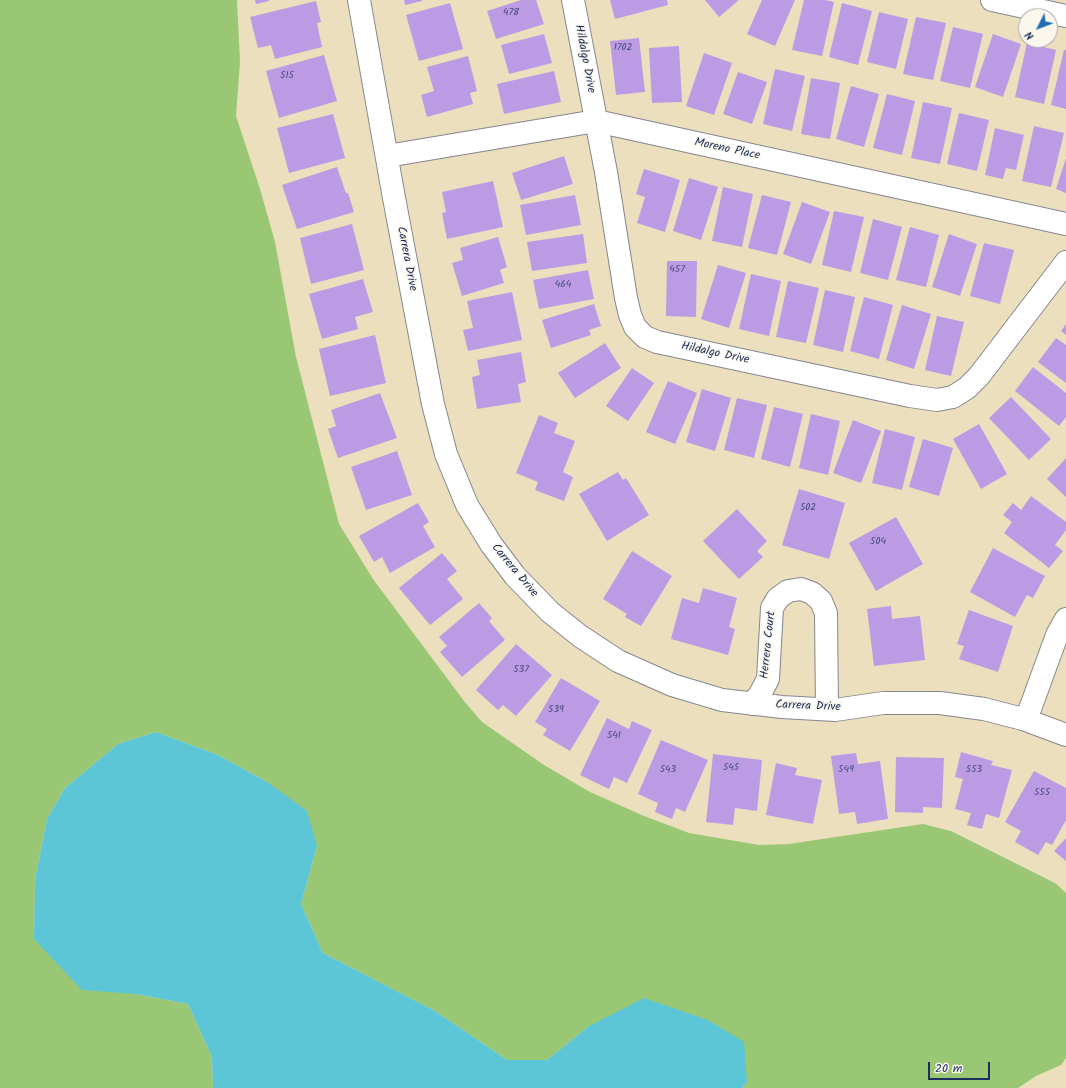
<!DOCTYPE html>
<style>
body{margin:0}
#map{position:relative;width:1066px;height:1088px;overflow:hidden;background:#ecdfbd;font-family:Kalam,sans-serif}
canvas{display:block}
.north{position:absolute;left:1018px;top:8px;width:40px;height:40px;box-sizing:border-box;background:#fbf7ec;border:1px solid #a1a7b3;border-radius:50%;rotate:228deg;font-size:11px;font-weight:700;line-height:16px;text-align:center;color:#1b2f5e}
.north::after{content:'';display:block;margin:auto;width:14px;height:18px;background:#1f6fb2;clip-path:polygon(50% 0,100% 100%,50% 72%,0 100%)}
.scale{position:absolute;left:928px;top:1062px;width:62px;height:18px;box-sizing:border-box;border:2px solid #1b2f5e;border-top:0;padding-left:5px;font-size:12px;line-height:14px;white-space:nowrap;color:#1b2f5e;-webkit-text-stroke:3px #fbf7ec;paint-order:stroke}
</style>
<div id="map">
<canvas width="1066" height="1088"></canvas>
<div class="north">N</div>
<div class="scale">20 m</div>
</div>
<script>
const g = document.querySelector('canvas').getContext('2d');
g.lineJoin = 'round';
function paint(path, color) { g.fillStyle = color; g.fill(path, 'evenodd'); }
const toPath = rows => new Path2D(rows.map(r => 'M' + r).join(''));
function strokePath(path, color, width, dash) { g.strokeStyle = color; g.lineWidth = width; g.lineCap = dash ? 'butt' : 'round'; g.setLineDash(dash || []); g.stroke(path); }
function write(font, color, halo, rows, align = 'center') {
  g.font = font + ' Kalam,sans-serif'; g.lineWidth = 3; g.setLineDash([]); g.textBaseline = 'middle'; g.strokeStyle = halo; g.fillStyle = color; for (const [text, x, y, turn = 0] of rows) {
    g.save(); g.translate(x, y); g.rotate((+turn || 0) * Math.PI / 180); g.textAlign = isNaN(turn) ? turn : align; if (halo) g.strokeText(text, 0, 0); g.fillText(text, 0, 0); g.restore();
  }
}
const green = toPath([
 [0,0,237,0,240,62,236,116,260,189,275,242,296,357,339,524,373,579,464,701,482,722,544,765,590,792,644,816,689,833,759,845,789,844,923,824,951,831,1055,883,1066,893,1066,1058,1061,1065,1036,1076,1018,1088,742,1088,747,1082,589,1026,547,1060,507,1060,435,1011,323,953,301,904,317,846,267,782,218,755,156,732,118,744,65,788,47,819,35,880,34,939,136,994,188,1004,212,1057,213,1088,0,1088]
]);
const water = toPath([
 [156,732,218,755,267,782,307,811,317,846,301,904,323,953,435,1011,507,1060,547,1060,589,1026,644,998,708,1020,744,1042,747,1082,742,1088,213,1088,212,1057,188,1004,136,994,82,990,34,939,35,880,47,819,65,788,118,744]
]);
const building = toPath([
 [255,0,269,0,269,1,256,4],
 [404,0,422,0,422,1,405,5],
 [521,0,536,0,544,24,496,39,487,11],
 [610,0,667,0,668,5,615,19],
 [705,0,739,0,719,17],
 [762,0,795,0,775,46,747,34],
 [804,0,825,0,834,2,822,56,792,50],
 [316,1,321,22,317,23,322,47,275,59,271,45,258,48,250,17],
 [450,3,463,49,419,61,406,15],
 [842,3,872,11,858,65,829,57],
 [879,12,908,19,896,69,867,62],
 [916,17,946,23,933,80,903,74],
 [953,27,983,34,970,88,940,81],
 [544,34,552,63,509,74,501,45],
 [993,34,1021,44,1003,97,975,87],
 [639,38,645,92,616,95,610,41],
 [1027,43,1056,50,1044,104,1015,97],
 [679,46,682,102,652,103,649,48],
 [1064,50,1066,50,1066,109,1051,105],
 [704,53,732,63,714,115,686,106],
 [324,55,337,101,279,118,266,71],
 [468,56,477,91,470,93,473,104,427,117,421,95,434,91,427,67],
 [775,69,805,76,792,131,763,124],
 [554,71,561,102,504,114,497,84],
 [738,72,767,82,752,124,723,114],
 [811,78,840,83,830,139,801,134],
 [851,86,879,94,864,147,836,139],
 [887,94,915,101,902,155,873,148],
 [923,102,952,108,940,164,911,158],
 [959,113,989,120,977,171,947,164],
 [333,114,345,158,289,173,277,128],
 [1034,126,1064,133,1051,187,1022,181],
 [995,128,1024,135,1016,170,1006,168,1003,179,985,175],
 [564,156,573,184,521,200,512,173],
 [1066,158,1066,193,1056,189],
 [337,167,346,193,348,193,354,212,297,229,282,185],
 [644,169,680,180,665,232,637,223,645,197,636,194],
 [689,178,718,187,701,240,673,231],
 [493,181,503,227,447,239,442,213,446,212,442,192],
 [723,187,753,194,742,247,712,241],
 [575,195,581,225,526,235,520,205],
 [762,195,791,202,777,255,748,248],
 [802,202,830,212,811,264,783,254],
 [834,211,864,217,851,272,822,265],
 [873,219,902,227,888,280,860,273],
 [352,224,364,270,311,284,300,238],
 [910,227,939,235,926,287,896,280],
 [583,234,587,263,532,271,527,242],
 [949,234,977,244,960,296,932,287],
 [498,237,507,267,500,270,504,283,462,296,452,263,463,260,460,248],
 [984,243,1014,250,1000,304,970,296],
 [667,261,697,261,696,317,666,316],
 [718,265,746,273,729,328,701,319],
 [588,270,594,299,539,309,533,280],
 [751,274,781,281,769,336,739,329],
 [363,279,373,312,355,317,358,329,322,339,309,294],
 [788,281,819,288,806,343,776,337],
 [825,290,855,297,843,352,813,345],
 [512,292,522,340,468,351,463,330,473,328,467,301],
 [864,297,893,305,879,359,850,351],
 [594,304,601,326,589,330,591,335,551,348,542,320],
 [902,305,931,314,914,369,886,360],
 [937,316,964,322,951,376,925,370],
 [1066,324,1066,335,1061,331],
 [375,335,386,383,330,396,319,349],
 [1056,338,1066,345,1066,383,1038,362],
 [605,343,621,368,575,398,558,373],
 [521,352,526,382,518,384,521,402,477,409,472,377,480,375,477,360],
 [1033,367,1066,393,1066,417,1059,426,1015,391],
 [632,368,654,383,628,421,606,406],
 [668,381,697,393,675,444,646,432],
 [702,389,731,398,715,451,686,442],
 [380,393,397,438,338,458,328,429,336,426,331,410],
 [1011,397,1051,439,1029,460,989,418],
 [737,398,767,405,754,458,724,450],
 [774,407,803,414,790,467,761,459],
 [811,414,840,421,828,475,799,468],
 [539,415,558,423,554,433,575,441,563,472,573,477,564,501,535,490,538,482,516,473],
 [853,420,881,431,861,483,833,473],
 [979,424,1007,474,981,489,953,439],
 [885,429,915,437,902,490,872,483],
 [923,439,953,448,939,496,909,487],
 [397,451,412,495,366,510,351,467],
 [1066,458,1066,497,1047,479],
 [618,472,623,480,626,478,649,515,607,541,579,494],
 [799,489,845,503,829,559,782,545],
 [1031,496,1066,522,1066,530,1055,545,1063,551,1049,568,1004,533,1012,522,1003,515,1013,503,1021,510],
 [418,503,429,522,423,526,435,547,390,573,382,557,374,562,359,536],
 [737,509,767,541,757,551,763,557,739,579,703,541],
 [896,517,923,564,876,591,849,543],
 [993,548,1045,576,1033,598,1027,595,1015,617,970,592],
 [632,551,672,576,641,626,625,617,627,614,603,599],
 [442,553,457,571,447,579,463,599,430,625,399,588],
 [703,588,737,598,729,627,735,629,728,655,671,639,682,598,699,603],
 [479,603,492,618,489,621,505,640,462,677,440,652,447,646,439,637],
 [891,606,892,619,920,616,925,660,874,666,867,609],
 [969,610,1013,626,998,672,959,659,964,646,957,644],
 [516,644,552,675,516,716,503,705,498,710,476,690],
 [561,678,600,701,570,751,543,735,547,729,535,722],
 [607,718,629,729,632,721,652,730,627,783,614,777,609,789,580,775],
 [661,740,708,760,685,812,676,808,672,819,655,812,658,803,638,794],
 [961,752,993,761,991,765,1012,770,999,818,986,814,982,829,967,825,971,813,955,809,963,779,955,777],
 [856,753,858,764,880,761,888,819,857,824,855,812,839,814,831,756],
 [713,754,762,760,757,811,735,808,733,825,706,822],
 [896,757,944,758,942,808,923,807,923,813,895,812],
 [776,763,797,768,795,775,822,780,813,824,766,815],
 [1034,771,1066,788,1066,820,1052,845,1046,842,1038,855,1015,842,1021,831,1005,822],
 [1066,838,1066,861,1054,851]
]);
const street = toPath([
 [359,0,394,198,433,404,446,454,467,505,491,544,515,576,550,612,580,636,618,661,672,685,722,700,782,707,835,710,883,703,940,703,984,709,1023,719,1066,735],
 [573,0,606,172,626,298,630,315,635,327,645,337,657,342,910,396,937,400,953,397,967,388,979,376,1066,262],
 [992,0,1066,16],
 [387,156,596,121,1066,224],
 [752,704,760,694,768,679,772,608,778,598,788,591,801,589,812,593,821,601,826,613,827,709],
 [1026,720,1057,635,1066,619]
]);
const numberNames = [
 ["478",511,13],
 ["1702",623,48],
 ["515",287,76],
 ["457",677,270],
 ["464",563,285],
 ["502",808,508],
 ["504",878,542],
 ["537",521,670],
 ["539",556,710],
 ["541",614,736],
 ["545",731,768],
 ["543",668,770],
 ["549",846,770],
 ["553",974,770],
 ["555",1042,793]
];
const streetNames = [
 ["Hildalgo Drive",584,59,79],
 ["Moreno Place",727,150,12],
 ["Carrera Drive",406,259,79],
 ["Hildalgo Drive",715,354,12],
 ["Carrera Drive",514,571,50],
 ["Herrera Court",769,645,-84],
 ["Carrera Drive",808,707,2]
];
paint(green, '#9ac774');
paint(water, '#5cc6d7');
paint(building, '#bc9be4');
strokePath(street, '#84878e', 24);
strokePath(street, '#fff', 22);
write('10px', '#434a80', null, numberNames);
write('12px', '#1b2f5e', '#fbf7ec', streetNames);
</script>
